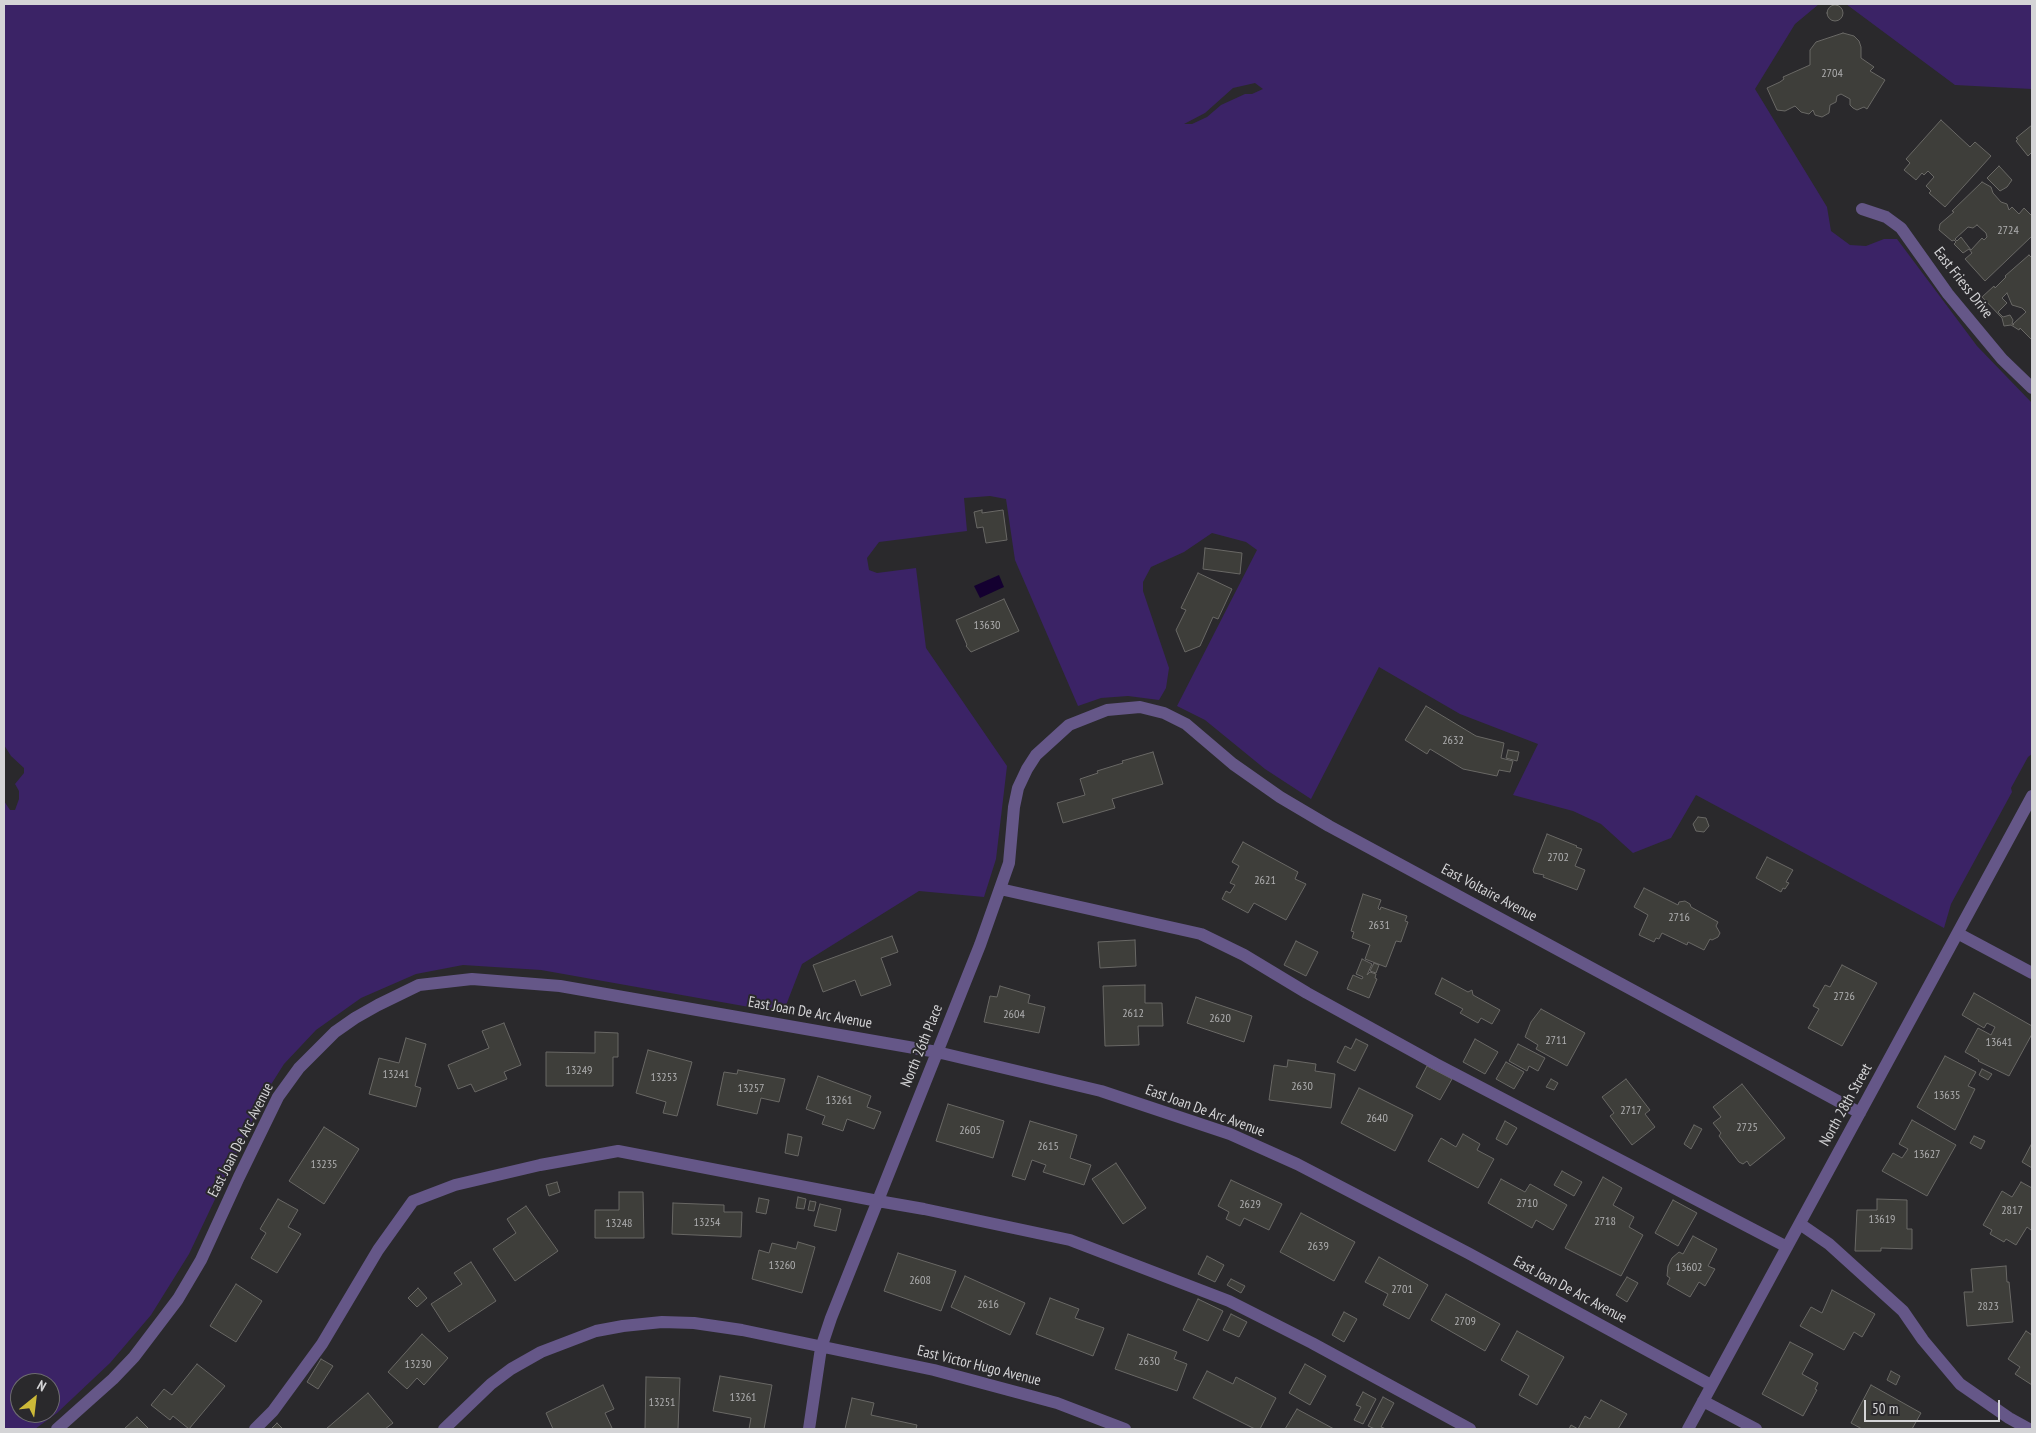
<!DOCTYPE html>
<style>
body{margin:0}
#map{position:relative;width:2036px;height:1433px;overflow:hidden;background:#2a292c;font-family:"PT Sans Narrow",sans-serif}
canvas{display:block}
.frame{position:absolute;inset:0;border:5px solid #d4d4d6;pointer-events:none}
.north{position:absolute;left:10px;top:1373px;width:50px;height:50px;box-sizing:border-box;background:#2a292c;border:1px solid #6e6d70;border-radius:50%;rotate:29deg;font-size:14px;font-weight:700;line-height:20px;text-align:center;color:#d4d4d6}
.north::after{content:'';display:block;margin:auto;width:18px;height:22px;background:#ccb938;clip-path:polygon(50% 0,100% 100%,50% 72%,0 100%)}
.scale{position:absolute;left:1864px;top:1400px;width:136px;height:22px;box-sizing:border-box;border:2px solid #d4d4d6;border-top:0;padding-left:6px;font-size:15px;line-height:18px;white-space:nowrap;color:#d4d4d6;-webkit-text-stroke:4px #2a292c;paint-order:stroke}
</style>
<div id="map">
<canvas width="2036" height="1433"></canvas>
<div class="frame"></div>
<div class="north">N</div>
<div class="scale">50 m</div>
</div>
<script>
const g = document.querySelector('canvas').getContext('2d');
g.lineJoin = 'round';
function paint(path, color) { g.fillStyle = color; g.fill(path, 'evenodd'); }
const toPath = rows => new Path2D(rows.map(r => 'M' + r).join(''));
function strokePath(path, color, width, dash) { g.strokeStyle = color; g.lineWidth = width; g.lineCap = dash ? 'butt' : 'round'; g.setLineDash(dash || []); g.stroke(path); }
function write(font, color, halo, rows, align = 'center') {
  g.font = font + ' "PT Sans Narrow",sans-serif'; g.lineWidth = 4; g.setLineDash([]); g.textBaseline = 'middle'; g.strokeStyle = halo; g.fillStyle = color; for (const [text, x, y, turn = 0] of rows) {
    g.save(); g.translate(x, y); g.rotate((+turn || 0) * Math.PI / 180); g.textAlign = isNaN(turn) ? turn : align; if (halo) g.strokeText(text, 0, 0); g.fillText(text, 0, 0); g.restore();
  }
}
const green = toPath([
 [4,4,1819,4,1795,24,1755,89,1827,207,1831,231,1850,245,1866,246,1884,239,1897,239,1977,346,2032,403,2032,754,2028,757,2011,788,2012,792,1951,904,1944,928,1696,795,1671,838,1633,853,1601,824,1573,811,1513,795,1538,744,1460,714,1379,667,1311,799,1265,769,1205,720,1177,706,1257,550,1246,542,1212,533,1184,552,1151,567,1143,582,1143,591,1169,668,1166,688,1159,700,1128,696,1101,698,1078,706,1015,560,1006,499,990,496,964,498,967,531,879,542,867,558,869,570,877,573,916,568,926,648,1007,766,996,859,984,897,919,891,802,964,783,1013,541,970,463,965,416,974,361,998,316,1030,284,1064,265,1094,189,1254,151,1315,110,1363,57,1413,35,1429,4,1429,4,801,10,810,15,810,19,799,19,791,15,784,24,773,24,768,11,756,4,745],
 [1255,83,1263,89,1252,94,1245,94,1221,105,1207,117,1192,124,1184,124,1205,113,1233,88],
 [20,1383,50,1383,50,1413,20,1413],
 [1846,4,2032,4,2032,89,1955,85]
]);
const water = toPath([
 [999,575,1004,587,980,598,974,586]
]);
const building = toPath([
 '1827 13a8 8 0 1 1 16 0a8 8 0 1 1-16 0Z',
 [1843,33,1854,36,1859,41,1861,47,1861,58,1874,67,1870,71,1885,80,1867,109,1864,107,1857,110,1853,108,1850,105,1850,99,1841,94,1837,96,1836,102,1830,105,1829,113,1822,117,1815,115,1813,110,1809,114,1801,112,1795,106,1785,111,1777,110,1767,88,1780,82,1784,79,1783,77,1810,65,1810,50,1816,42,1843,33],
 [1941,120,1970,147,1975,142,1991,156,1945,207,1929,193,1931,191,1926,186,1934,177,1928,171,1924,175,1922,173,1916,180,1904,170,1910,163,1906,159,1941,120],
 [2032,125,2032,152,2028,156,2016,141,2018,139,2016,138,2032,125],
 [1999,166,2012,180,2007,187,2000,191,1987,178,1999,166],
 [1982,182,1991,187,1993,193,2001,202,2007,204,2009,210,2012,207,2019,214,2024,208,2032,216,2032,236,1985,281,1965,259,1972,253,1969,249,1963,253,1954,244,1956,242,1954,240,1952,241,1939,230,1940,224,1954,212,1952,211,1982,182],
 [1977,225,1986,233,1987,237,1984,240,1982,238,1971,250,1961,237,1957,241,1955,239,1968,227,1973,228,1977,225],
 [2029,255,2032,258,2032,340,2020,328,2019,330,2011,325,2004,326,2002,318,1982,297,1994,286,1995,288,2006,277,2005,276,2029,255],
 [2007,293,2012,305,2022,308,2026,312,2013,324,2014,325,2012,324,2013,320,2010,315,2003,317,1998,312,2007,303,2002,298,2007,293],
 [982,510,982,513,1003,510,1007,540,986,543,983,527,977,528,974,512,982,510],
 [1205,548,1242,553,1240,574,1203,569,1205,548],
 [1198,573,1232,589,1218,619,1213,617,1200,646,1185,652,1176,630,1186,610,1181,608,1198,573],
 [1004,599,1019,631,971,652,966,646,967,645,956,620,1004,599],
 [1426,706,1476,736,1504,743,1501,758,1513,761,1510,772,1499,770,1497,776,1463,769,1430,749,1427,754,1405,740,1426,706],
 [1508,750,1519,752,1517,761,1506,758,1508,750],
 [1153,752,1163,784,1112,799,1115,808,1063,823,1057,803,1085,795,1080,779,1098,773,1097,771,1123,763,1122,761,1153,752],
 [1698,817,1706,818,1709,826,1704,832,1696,831,1693,824,1698,817],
 [1547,834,1577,846,1576,847,1582,849,1575,866,1585,870,1577,890,1543,877,1544,875,1534,873,1533,870,1547,834],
 [1243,842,1298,872,1295,879,1306,884,1286,920,1254,903,1248,913,1222,899,1226,891,1230,893,1235,885,1230,883,1239,866,1232,862,1243,842],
 [1767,857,1793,870,1786,882,1789,883,1785,889,1783,888,1781,892,1756,878,1767,857],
 [1644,888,1678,905,1679,902,1685,901,1690,904,1691,907,1718,922,1716,926,1720,933,1718,937,1712,940,1710,939,1704,950,1688,942,1687,945,1662,933,1659,939,1656,938,1654,942,1639,935,1648,915,1634,907,1644,888],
 [1363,894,1381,900,1378,908,1380,910,1381,907,1407,916,1405,921,1408,922,1401,942,1396,941,1386,967,1365,959,1370,945,1352,938,1354,932,1351,931,1363,894],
 [892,936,898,952,881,958,891,985,861,996,855,980,823,992,813,965,892,936],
 [1135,940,1136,966,1100,968,1098,942,1135,940],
 [1296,941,1318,952,1306,976,1284,965,1296,941],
 [1362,959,1372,964,1367,975,1370,972,1376,974,1375,978,1377,979,1369,998,1347,989,1353,975,1362,979,1363,977,1356,974,1362,959],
 [1374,963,1379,965,1376,973,1370,971,1374,963],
 [1842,965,1877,983,1842,1046,1808,1028,1819,1009,1813,1006,1825,985,1830,987,1842,965],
 [1442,978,1468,992,1472,990,1473,995,1500,1010,1492,1024,1481,1018,1478,1023,1460,1013,1463,1009,1435,994,1442,978],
 [1145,985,1145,1003,1162,1003,1163,1026,1138,1026,1139,1045,1105,1046,1103,986,1145,985],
 [1000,986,1030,995,1028,1003,1045,1007,1039,1033,984,1022,990,996,997,997,1000,986],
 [1974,993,2032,1026,2032,1034,2009,1076,1978,1061,1979,1060,1965,1052,1978,1028,1991,1035,1995,1027,1987,1023,1984,1028,1962,1015,1974,993],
 [1196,997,1252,1016,1244,1042,1187,1023,1196,997],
 [1541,1009,1585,1033,1567,1066,1536,1049,1538,1045,1525,1037,1531,1022,1541,1009],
 [504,1023,521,1065,504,1072,507,1079,475,1092,471,1084,458,1089,448,1065,489,1048,482,1031,504,1023],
 [595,1032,618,1033,618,1057,613,1057,613,1086,546,1086,546,1052,595,1053,595,1032],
 [406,1038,426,1044,415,1086,421,1088,416,1107,369,1094,379,1058,399,1063,406,1038],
 [1356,1039,1368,1045,1355,1071,1337,1062,1345,1046,1351,1049,1356,1039],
 [1475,1039,1498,1052,1485,1074,1463,1062,1475,1039],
 [1518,1044,1545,1058,1538,1071,1529,1066,1527,1071,1509,1061,1518,1044],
 [648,1050,692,1062,677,1116,663,1113,666,1102,636,1093,648,1050],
 [1945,1056,1976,1072,1968,1086,1975,1089,1955,1130,1917,1107,1945,1056],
 [1288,1060,1316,1064,1315,1071,1335,1074,1331,1108,1269,1100,1274,1065,1287,1067,1288,1060],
 [1506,1062,1524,1072,1514,1089,1496,1079,1506,1062],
 [1427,1066,1452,1079,1440,1100,1416,1087,1427,1066],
 [1982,1069,1992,1074,1988,1080,1979,1075,1982,1069],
 [738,1070,785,1079,779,1102,761,1098,757,1114,717,1105,724,1072,737,1074,738,1070],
 [818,1076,871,1096,867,1107,881,1112,874,1129,847,1119,843,1131,822,1124,825,1116,806,1109,818,1076],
 [1551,1079,1558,1083,1554,1090,1546,1087,1551,1079],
 [1626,1079,1650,1110,1645,1114,1655,1127,1632,1145,1610,1116,1614,1113,1602,1097,1626,1079],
 [1742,1084,1785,1138,1750,1166,1747,1161,1743,1164,1739,1162,1719,1136,1721,1133,1713,1123,1721,1117,1713,1107,1742,1084],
 [1359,1088,1413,1115,1395,1151,1341,1123,1359,1088],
 [948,1104,1004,1121,993,1158,936,1141,948,1104],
 [1912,1120,1956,1145,1927,1196,1882,1171,1893,1153,1902,1158,1908,1149,1899,1144,1912,1120],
 [1030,1121,1077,1135,1070,1158,1091,1165,1084,1185,1043,1172,1046,1165,1032,1160,1025,1180,1012,1176,1030,1121],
 [1505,1121,1517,1128,1507,1145,1496,1139,1505,1121],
 [1694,1125,1702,1129,1691,1149,1684,1144,1694,1125],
 [324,1127,359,1149,324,1204,289,1181,324,1127],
 [788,1134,802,1137,798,1156,785,1153,788,1134],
 [1463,1134,1480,1144,1477,1150,1494,1159,1478,1188,1428,1161,1441,1138,1456,1147,1463,1134],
 [1974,1136,1985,1141,1981,1149,1970,1143,1974,1136],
 [2032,1143,2032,1168,2022,1162,2032,1143],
 [1116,1163,1146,1208,1123,1224,1092,1179,1116,1163],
 [1562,1171,1582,1182,1574,1196,1554,1185,1562,1171],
 [1603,1177,1622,1188,1613,1205,1634,1217,1629,1227,1643,1235,1621,1276,1565,1248,1603,1177],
 [1501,1179,1525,1192,1530,1184,1567,1205,1553,1230,1536,1220,1532,1228,1488,1203,1501,1179],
 [1231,1180,1282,1204,1269,1230,1244,1218,1240,1226,1226,1219,1229,1212,1218,1206,1231,1180],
 [557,1182,560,1192,549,1196,546,1185,557,1182],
 [2021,1182,2032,1188,2032,1228,2031,1230,2027,1227,2016,1245,2006,1239,2004,1242,1990,1234,1992,1230,1983,1225,2002,1191,2012,1197,2021,1182],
 [619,1192,643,1192,644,1238,595,1238,595,1210,619,1210,619,1192],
 [798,1197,806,1199,804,1209,796,1208,798,1197],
 [759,1198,769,1200,766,1214,756,1212,759,1198],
 [278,1199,298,1210,288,1227,301,1234,277,1273,251,1258,266,1233,260,1229,278,1199],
 [1877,1199,1907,1200,1907,1229,1912,1229,1912,1249,1881,1248,1881,1251,1855,1251,1857,1210,1877,1210,1877,1199],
 [1673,1200,1697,1213,1678,1246,1655,1233,1673,1200],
 [810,1201,816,1202,814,1211,808,1210,810,1201],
 [673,1203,724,1205,724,1212,742,1212,741,1237,672,1234,673,1203],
 [820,1204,841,1209,836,1231,814,1226,820,1204],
 [526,1206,558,1251,515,1281,493,1249,516,1233,507,1219,526,1206],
 [1301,1213,1355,1242,1334,1281,1280,1252,1301,1213],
 [1693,1236,1717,1249,1708,1266,1715,1269,1705,1286,1699,1282,1690,1297,1667,1284,1670,1278,1667,1276,1668,1266,1672,1258,1679,1252,1683,1254,1693,1236],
 [798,1242,815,1247,802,1293,752,1279,759,1250,769,1253,772,1243,796,1249,798,1242],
 [898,1253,956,1271,941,1311,884,1291,898,1253],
 [1207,1256,1224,1265,1215,1282,1198,1274,1207,1256],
 [1379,1257,1428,1285,1409,1319,1383,1305,1388,1294,1365,1282,1379,1257],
 [471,1262,496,1301,449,1332,431,1304,462,1284,454,1273,471,1262],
 [2006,1266,2007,1282,2009,1282,2013,1322,1967,1326,1964,1292,1973,1292,1971,1269,2006,1266],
 [965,1276,1025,1303,1010,1335,951,1307,965,1276],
 [1627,1277,1638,1283,1627,1302,1616,1295,1627,1277],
 [1231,1279,1245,1286,1241,1293,1227,1285,1231,1279],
 [236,1284,262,1301,236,1342,210,1326,236,1284],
 [418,1288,427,1298,417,1307,408,1298,418,1288],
 [1832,1290,1875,1314,1862,1337,1854,1332,1844,1350,1800,1326,1811,1307,1822,1313,1832,1290],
 [1446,1294,1500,1324,1485,1351,1431,1320,1446,1294],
 [1050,1298,1079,1309,1075,1318,1104,1328,1093,1356,1036,1334,1050,1298],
 [1198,1299,1223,1311,1208,1341,1183,1330,1198,1299],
 [1344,1312,1357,1319,1344,1342,1332,1335,1344,1312],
 [1231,1314,1247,1322,1239,1337,1223,1330,1231,1314],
 [1517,1331,1564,1357,1537,1405,1519,1395,1529,1376,1501,1360,1517,1331],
 [2026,1331,2032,1335,2032,1385,2015,1374,2020,1367,2008,1359,2026,1331],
 [422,1334,448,1358,424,1385,417,1378,407,1389,388,1372,422,1334],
 [1128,1334,1177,1352,1174,1359,1187,1364,1177,1391,1115,1369,1128,1334],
 [1790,1342,1813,1354,1802,1374,1818,1383,1815,1389,1817,1390,1803,1416,1762,1394,1790,1342],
 [321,1359,333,1366,318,1389,307,1382,321,1359],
 [197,1364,225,1386,189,1429,173,1416,170,1420,151,1405,164,1389,172,1395,197,1364],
 [1305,1364,1326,1376,1310,1405,1289,1393,1305,1364],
 [1207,1371,1233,1384,1236,1377,1276,1398,1260,1429,1255,1429,1193,1398,1207,1371],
 [1891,1371,1900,1376,1896,1385,1887,1380,1891,1371],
 [720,1376,772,1385,764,1429,749,1429,751,1418,713,1411,720,1376],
 [646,1377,680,1378,678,1429,645,1429,646,1377],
 [603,1385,614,1409,605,1413,612,1428,608,1429,553,1429,546,1413,603,1385],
 [1871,1385,1921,1413,1912,1429,1862,1429,1851,1423,1871,1385],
 [1363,1392,1376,1399,1363,1424,1354,1420,1361,1407,1356,1405,1363,1392],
 [368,1393,393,1423,385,1429,326,1429,368,1393],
 [1383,1397,1394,1403,1381,1427,1386,1429,1375,1429,1368,1426,1383,1397],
 [852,1398,874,1403,871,1415,917,1425,916,1429,845,1429,852,1398],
 [1601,1400,1627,1414,1618,1429,1569,1429,1571,1425,1578,1429,1585,1416,1590,1419,1601,1400],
 [1297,1409,1334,1429,1285,1429,1297,1409],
 [137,1417,149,1429,124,1429,137,1417],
 [277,1423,283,1429,271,1429,277,1423]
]);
const minor = toPath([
 [1862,209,1886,217,1901,228,1948,294,2002,359,2032,388],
 [1000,889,1201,934,1244,955,1307,993,1436,1064,1787,1247],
 [1959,934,2032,973],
 [1800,1224,1829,1244,1903,1311,1923,1340,1960,1384,2009,1418,2029,1429],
 [1703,1401,1756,1429],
 [57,1429,113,1379,134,1357,178,1299,201,1260,239,1177,278,1097,299,1068,335,1032,355,1018,378,1005,419,985,472,979,560,986,937,1052,1101,1091,1230,1134,1297,1164,1468,1253,1711,1385],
 [255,1429,273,1411,322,1344,378,1250,413,1201,455,1185,540,1165,618,1151,878,1201,924,1209,1070,1240,1229,1301,1312,1343,1470,1429],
 [444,1429,491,1384,511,1369,541,1352,596,1331,623,1326,662,1322,694,1323,742,1330,934,1370,1057,1403,1125,1429],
 [809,1429,821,1348,831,1318,980,945,1009,863,1014,807,1018,788,1027,769,1036,755,1069,725,1107,710,1140,707,1164,713,1186,724,1233,764,1280,797,1329,826,1860,1113],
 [1688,1429,2032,796]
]);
const numberNames = [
 ["2704",1832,74],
 ["2724",2008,231],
 ["13630",987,626],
 ["2632",1453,741],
 ["2702",1558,858],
 ["2621",1265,881],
 ["2716",1679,918],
 ["2631",1379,926],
 ["2726",1844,997],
 ["2612",1133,1014],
 ["2604",1014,1015],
 ["2620",1220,1019],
 ["2711",1556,1041],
 ["13641",1999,1043],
 ["13249",579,1071],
 ["13241",396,1075],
 ["13253",664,1078],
 ["2630",1302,1087],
 ["13257",751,1089],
 ["13635",1947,1096],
 ["13261",839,1101],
 ["2717",1631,1111],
 ["2640",1377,1119],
 ["2725",1747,1128],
 ["2605",970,1131],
 ["2615",1048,1147],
 ["13627",1927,1155],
 ["13235",324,1165],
 ["2710",1527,1204],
 ["2629",1250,1205],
 ["2817",2012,1211],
 ["13619",1882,1220],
 ["2718",1605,1222],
 ["13254",707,1223],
 ["13248",619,1224],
 ["2639",1318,1247],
 ["13260",782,1266],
 ["13602",1689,1268],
 ["2608",920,1281],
 ["2701",1402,1290],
 ["2616",988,1305],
 ["2823",1988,1307],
 ["2709",1465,1322],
 ["2630",1149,1362],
 ["13230",418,1365],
 ["13261",743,1398],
 ["13251",662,1403]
];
const streetNames = [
 ["East Friess Drive",1963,283,52],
 ["East Voltaire Avenue",1489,893,28],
 ["East Joan De Arc Avenue",810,1013,10],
 ["North 26th Place",922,1046,-68],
 ["North 28th Street",1846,1105,-61],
 ["East Joan De Arc Avenue",1205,1111,20],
 ["East Joan De Arc Avenue",241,1140,-63],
 ["East Joan De Arc Avenue",1570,1290,28],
 ["East Victor Hugo Avenue",979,1366,14]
];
paint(green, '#3b2366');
paint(water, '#140030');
paint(building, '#3e3e3a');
strokePath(building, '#696865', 1);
strokePath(minor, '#655788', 12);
write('12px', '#aeaeaf', null, numberNames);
write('15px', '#d4d4d6', '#2a292c', streetNames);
</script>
